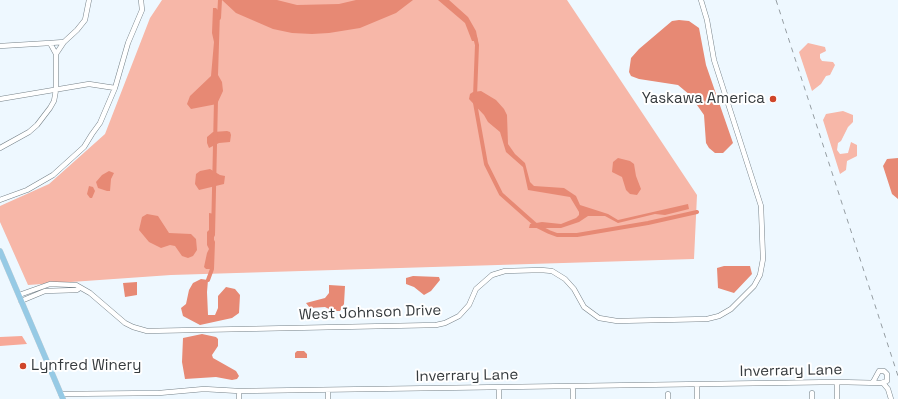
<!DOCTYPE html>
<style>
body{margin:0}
canvas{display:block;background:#eef8ff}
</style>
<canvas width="898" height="399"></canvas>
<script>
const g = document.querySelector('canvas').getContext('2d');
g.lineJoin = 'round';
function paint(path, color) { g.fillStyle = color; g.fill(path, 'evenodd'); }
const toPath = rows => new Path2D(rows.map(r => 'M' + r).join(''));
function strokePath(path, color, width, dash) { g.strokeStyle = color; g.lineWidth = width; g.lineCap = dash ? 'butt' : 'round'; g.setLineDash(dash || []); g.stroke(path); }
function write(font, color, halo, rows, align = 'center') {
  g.font = font + ' "Space Grotesk",sans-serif'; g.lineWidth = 4; g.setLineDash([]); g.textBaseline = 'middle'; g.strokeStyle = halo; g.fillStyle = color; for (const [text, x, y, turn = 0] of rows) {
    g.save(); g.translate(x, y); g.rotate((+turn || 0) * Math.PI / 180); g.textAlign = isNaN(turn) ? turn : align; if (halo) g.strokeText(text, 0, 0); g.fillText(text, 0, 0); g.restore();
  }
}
const green = toPath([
 [162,0,567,0,697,195,694,259,171,275,28,285,0,222,0,206,49,184,105,134,150,18],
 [808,43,825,47,826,51,820,54,820,58,822,61,833,62,835,65,830,75,826,76,821,84,812,91,799,52],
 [843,111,853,115,853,122,848,127,841,141,838,143,837,150,840,154,848,153,851,142,857,145,857,156,847,161,846,170,840,174,823,120,826,114]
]);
const forest = toPath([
 [22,336,27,344,0,346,0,337]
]);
const water = toPath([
 [222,0,277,0,297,5,339,4,356,0,413,0,396,13,360,28,329,33,312,34,292,33,273,29,236,13],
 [438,0,449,0,468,17,476,31,478,41,472,41,465,23],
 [213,8,216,8,220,12,218,75,222,82,223,91,217,104,191,109,187,104,190,96,211,76,214,42,212,33],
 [679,20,689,21,699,28,706,65,733,143,723,153,715,153,709,148,706,143,704,115,690,95,678,85,639,79,631,76,629,72,631,58,639,49,672,21],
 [481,91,496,100,504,109,507,115,508,144,515,154,525,163,530,182,534,186,564,188,576,196,580,205,608,214,618,220,688,204,689,209,665,215,655,214,618,223,605,216,588,216,579,222,561,228,529,228,530,224,542,222,561,224,576,218,579,215,579,212,570,197,528,190,523,167,506,152,500,132,488,122,484,115,469,99,470,94,473,92],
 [227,131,230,132,231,135,230,142,219,143,209,148,207,143,207,137,213,132],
 [618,158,630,161,634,164,636,176,641,189,637,195,630,194,626,190,622,177,612,172,613,162],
 [898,158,898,199,892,194,883,166,887,159],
 [210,169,220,175,225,176,224,184,199,190,195,184,196,174,200,171],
 [109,171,114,173,111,179,110,191,107,191,98,188,96,182,102,175],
 [89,186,93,187,95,191,92,198,90,198,87,194],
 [209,213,215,214,215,226,212,228,214,232,214,245,212,247,214,256,211,269,206,269,204,267,207,253,209,249,207,245,207,232,209,230],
 [147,214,158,216,169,233,191,234,196,239,197,250,193,256,188,258,182,256,175,246,170,245,161,248,149,242,139,230,142,217],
 [724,266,750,266,752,274,734,293,718,288,717,268],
 [413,276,439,277,440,280,431,291,424,295,414,287,406,284,406,278],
 [201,279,208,280,207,292,208,315,215,315,218,308,218,296,226,287,235,289,240,295,239,313,232,318,200,325,183,316,181,308,186,304,189,290,193,283],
 [137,282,137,295,125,297,123,283],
 [329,285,345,286,344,304,340,311,333,311,325,307,310,308,306,303,325,298,329,293],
 [202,334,216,337,218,339,218,346,212,355,213,358,236,371,239,376,237,379,232,380,216,377,185,379,182,362,183,338],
 [297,351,304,351,307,354,307,358,295,358,295,353]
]);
const canal = toPath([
 [219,18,220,0],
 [475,37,477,45,475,96],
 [475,103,486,164,501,194,537,226,549,232,557,235,577,235,648,223,697,212],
 [213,235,216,100],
 [208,280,212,269,213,242]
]);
const minor = toPath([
 [50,43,64,42],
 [0,46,50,43,56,54],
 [0,99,89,84,115,88],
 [0,148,29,132,37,125,50,108,54,101,56,90,56,54,64,42,77,30,85,20,89,0],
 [0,200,27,190,53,175,84,147,92,134,100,123,115,88,128,43,142,10,141,0],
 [19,295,50,284,76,285,90,293,125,323,133,327,147,331,436,325,445,323,459,316,469,305,476,289,492,275,505,271,541,270,552,271,565,279,574,289,584,307,599,318,617,321,707,319,719,316,731,309,754,286,760,275,763,259,761,206,714,60,707,20,701,0],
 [21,301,45,291,77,290,80,288],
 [883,383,888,389,891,399],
 [573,386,573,399],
 [499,388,499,399],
 [328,390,328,399],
 [239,391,239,399],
 [812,393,812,399],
 [61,394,159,393,204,389,239,391,837,382,881,383,887,381,887,374,884,371,879,371,873,382],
 [668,399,668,394],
 [697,399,697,385],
 [837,399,837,382]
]);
const major = toPath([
 [0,251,63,399]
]);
const rail = toPath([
 [776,0,898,376]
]);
const markers = [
 [773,99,4,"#cf4529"],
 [23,366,4,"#cf4529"]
];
const poiNames = [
 ["Yaskawa America",765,99],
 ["Lynfred Winery",31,366,"left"]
];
const streetNames = [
 ["West Johnson Drive",370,313,-2],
 ["Inverrary Lane",791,371,-1],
 ["Inverrary Lane",467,376,-1]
];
paint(green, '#f7b7a8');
paint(forest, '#f7a998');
paint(water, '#e78974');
strokePath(canal, '#e78974', 4);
strokePath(minor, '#768289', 5.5);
strokePath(major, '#d3d4d5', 6);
strokePath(minor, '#fff', 4.5);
strokePath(major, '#96cae5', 5.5);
strokePath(rail, '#959da2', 1, [5, 5]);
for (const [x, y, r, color] of markers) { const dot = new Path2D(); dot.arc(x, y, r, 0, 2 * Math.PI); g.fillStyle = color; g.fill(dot); strokePath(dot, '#fff', 1.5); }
write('15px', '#363b3e', '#fff', poiNames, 'right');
write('15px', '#363b3e', '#fff', streetNames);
</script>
